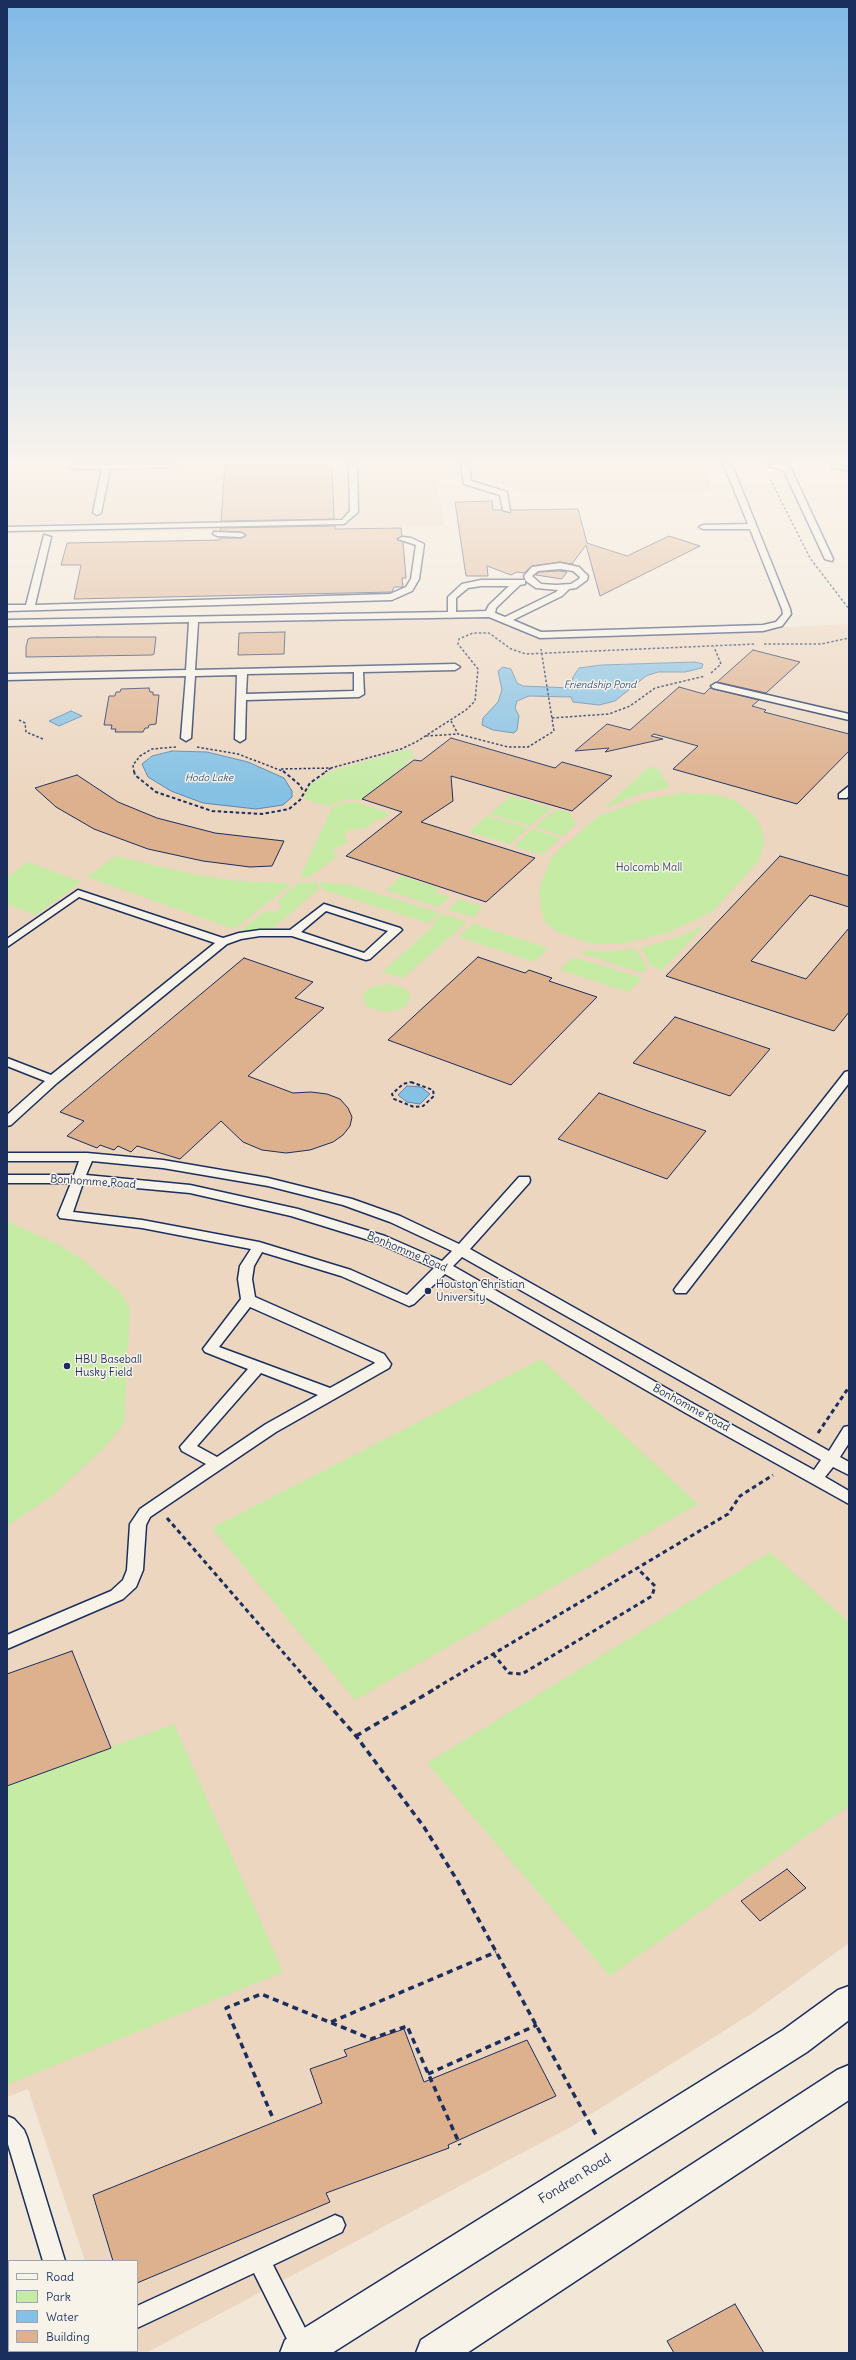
<!DOCTYPE html>
<style>
body{margin:0}
#map{position:relative;width:856px;height:2360px;overflow:hidden;background:#f2e6d6;font-family:Delius,sans-serif}
canvas{display:block}
.frame{position:absolute;inset:0;border:8px solid #1b2f5e;pointer-events:none}
.legend{position:absolute;left:8px;top:2260px;width:130px;height:92px;box-sizing:border-box;background:#f7f3e8;border:1px solid #9fa5b1;margin:0;padding:5px 7px;list-style:none;font-size:12px;color:#1b2f5e}
.legend li{display:flex;align-items:center;gap:8px;height:20px}
.legend b{width:20px;border:1px solid #9fa5b1}
</style>
<div id="map">
<canvas width="856" height="2360"></canvas>
<div class="frame"></div>
<ul class="legend">
<li><b style="height:5px;background:#f7f3e8"></b>Road</li>
<li><b style="height:11px;background:#c5eba5"></b>Park</li>
<li><b style="height:11px;background:#85c1e4"></b>Water</li>
<li><b style="height:11px;background:#ddb08e"></b>Building</li>
</ul>
</div>
<script>
const g = document.querySelector('canvas').getContext('2d');
g.lineJoin = 'round';
function paint(path, color) { g.fillStyle = color; g.fill(path, 'evenodd'); }
const toPath = rows => new Path2D(rows.map(r => 'M' + r).join(''));
function strokePath(path, color, width, dash) { g.strokeStyle = color; g.lineWidth = width; g.lineCap = dash ? 'butt' : 'round'; g.setLineDash(dash || []); g.stroke(path); }
function write(font, color, halo, rows, align = 'center') {
  g.font = font + ' Delius,sans-serif'; g.lineWidth = 3; g.setLineDash([]); g.textBaseline = 'middle'; g.strokeStyle = halo; g.fillStyle = color; for (const [text, x, y, turn = 0] of rows) {
    g.save(); g.translate(x, y); g.rotate((+turn || 0) * Math.PI / 180); g.textAlign = isNaN(turn) ? turn : align; if (halo) g.strokeText(text, 0, 0); g.fillText(text, 0, 0); g.restore();
  }
}
const built = toPath([
 [7,465,708,465,711,490,517,490,478,476,436,478,444,526,7,534],
 [487,618,537,639,767,632,785,627,849,624,849,1943,754,2012,569,2128,146,2353,120,2353,119,2351,137,2351,137,2261,85,2261,28,2089,7,2097,7,626]
]);
const green = toPath([
 [409,749,417,760,410,758,405,762,439,772,433,777,403,768,395,770,396,773,361,800,348,799,326,806,304,799,307,789,312,783,334,770],
 [649,767,658,769,670,787,636,795,603,809],
 [681,793,716,795,734,800,755,816,761,827,764,842,760,859,712,912,667,933,621,944,592,944,559,933,546,923,541,910,539,889,552,857,597,817,644,800],
 [511,796,551,808,530,826,490,814],
 [355,802,387,812,389,815,384,818,376,820,367,828,348,830,344,835,348,842,331,851,339,855,309,877,302,878,301,875,332,808,340,804],
 [559,810,570,813,576,824,563,836,535,827,551,813],
 [487,816,528,828,510,844,469,832],
 [533,829,560,838,542,855,514,846],
 [116,856,196,875,238,881,287,883,290,885,234,929,87,877],
 [28,862,82,882,36,915,7,904,7,877],
 [402,876,438,888,434,892,450,897,438,907,386,890],
 [317,882,318,890,273,928,240,931,265,911,276,912,282,907,277,902,298,883],
 [320,882,350,885,440,913,428,923,323,890],
 [460,899,483,907,473,917,448,910],
 [443,914,467,922,403,978,382,972,435,925,431,924],
 [473,924,474,924,548,948,534,962,459,937],
 [701,926,703,927,662,970,652,967,641,948,682,936],
 [636,949,647,968,642,973,581,953,585,950,602,952],
 [573,957,642,978,629,992,560,970],
 [389,984,403,988,408,992,411,996,407,1005,401,1009,385,1012,370,1008,365,1004,363,995,367,990,372,987],
 [7,1221,59,1245,83,1260,121,1293,130,1308,124,1424,104,1448,52,1496,7,1526],
 [541,1359,698,1504,355,1700,212,1528],
 [770,1552,849,1622,849,1806,610,1976,427,1763],
 [174,1724,283,1972,7,2085,7,1785]
]);
const water = toPath([
 [695,662,703,664,702,668,685,672,658,672,646,676,615,701,599,705,573,702,571,697,529,696,517,701,515,708,519,716,517,730,514,733,493,730,482,725,483,718,498,702,502,690,498,671,503,667,511,669,517,683,523,686,571,688,573,677,579,668,601,665,695,662],
 [71,711,82,716,59,726,49,721,71,711],
 [172,751,207,752,248,762,284,778,292,791,292,797,283,805,256,809,203,803,171,791,148,777,142,764,152,756,172,751],
 [407,1086,421,1087,430,1094,420,1104,407,1102,398,1095,407,1086]
]);
const building = toPath([
 [225,465,332,465,334,519,221,521,225,465],
 [492,501,493,510,501,510,510,513,511,510,578,509,587,543,627,556,669,536,700,546,600,596,586,545,572,564,560,562,532,566,524,573,517,572,511,575,487,566,488,576,466,576,455,502,492,501],
 [335,526,335,529,401,528,402,536,397,539,403,542,406,578,402,578,403,587,394,587,392,592,74,599,81,565,61,565,67,543,220,540,220,538,241,538,246,536,241,532,220,531,221,528,335,526],
 [560,571,567,572,562,579,536,575,539,572,560,571],
 [285,632,284,654,238,655,239,633,285,632],
 [97,637,156,637,154,654,152,655,26,657,26,647,28,639,31,638,97,637],
 [753,650,800,662,766,693,717,682,753,650],
 [679,687,704,694,710,688,759,700,752,706,766,710,764,712,849,734,849,751,797,804,673,769,698,746,654,734,651,736,663,739,605,752,609,748,575,751,607,724,630,730,679,687],
 [149,688,150,692,153,692,153,695,159,695,156,724,149,725,148,728,145,728,143,732,115,732,116,729,111,729,112,725,104,725,109,696,115,696,116,692,120,692,121,689,149,688],
 [451,738,555,768,562,762,612,776,572,811,451,776,453,801,421,822,535,858,486,902,346,856,402,812,362,799,414,760,421,761,451,738],
 [77,775,118,802,157,818,215,833,284,841,272,866,250,867,203,861,148,849,94,829,56,807,35,788,77,775],
 [780,856,849,876,849,907,810,895,751,961,806,979,849,928,849,1012,834,1031,666,976,780,856],
 [478,957,525,973,529,970,552,978,549,981,597,997,511,1085,388,1040,478,957],
 [244,958,313,982,295,998,324,1008,248,1076,293,1093,311,1092,327,1094,340,1099,348,1108,352,1117,350,1126,343,1135,333,1142,310,1150,286,1153,262,1150,243,1142,221,1121,180,1159,137,1146,131,1152,118,1146,114,1150,100,1145,97,1148,67,1136,84,1121,60,1112,244,958],
 [675,1017,770,1049,730,1096,633,1063,675,1017],
 [599,1093,651,1112,706,1131,667,1179,558,1139,599,1093],
 [72,1651,111,1748,7,1786,7,1674,72,1651],
 [787,1869,806,1888,760,1921,741,1901,787,1869],
 [404,2029,424,2082,527,2040,556,2096,448,2145,449,2148,326,2193,330,2202,137,2283,137,2261,113,2261,93,2195,322,2103,310,2069,347,2056,344,2050,404,2029],
 [735,2304,764,2353,674,2353,667,2341,735,2304]
]);
const pathFar3 = toPath([
 [770,479,810,558,849,609],
 [764,644,821,644,849,638],
 [711,673,721,664,714,647],
 [552,718,609,714,630,706,655,688,705,676],
 [19,720,25,723,26,732,43,739],
 [451,721,458,734,508,747,528,747,554,731,541,649],
 [426,736,458,734],
 [197,747,238,754,285,772],
 [281,769,331,768,401,749,416,742,466,710,475,701,478,669,458,644,459,639,473,633,489,633,511,649,526,654,755,644],
 [134,772,133,765,140,756,152,749,176,747],
 [325,772,331,768]
]);
const pathFar2 = toPath([
 [134,771,135,775,156,792,212,811,262,814,289,809,300,800,310,783,327,771],
 [283,771,300,785,303,791],
 [411,1082,433,1090,434,1096,423,1106,414,1107,394,1099,392,1094,403,1084,411,1082]
]);
const pathFar1 = toPath([
 [818,1433,849,1387],
 [167,1518,314,1688],
 [493,1654,509,1673,522,1674,652,1596,655,1586,637,1568],
 [436,1688,728,1514,740,1496,773,1475]
]);
const path = toPath([
 [313,1687,356,1736,424,1827,457,1880,596,2135],
 [356,1736,438,1687],
 [331,2022,496,1952],
 [428,2074,537,2025],
 [272,2116,226,2008,261,1994,371,2039,407,2026,460,2145]
]);
const lane = toPath([
 [73,465,175,465,171,467,110,469,101,513,97,515,93,513,102,469,74,469,70,467,73,465],
 [349,465,357,465,358,512,344,524,7,531,7,527,342,520,350,511,349,465],
 [461,465,469,465,471,481,507,492,510,512,503,510,500,495,464,484,461,465],
 [722,465,730,465,734,470,790,609,791,614,782,626,763,631,540,638,489,617,198,622,195,670,455,664,460,667,455,670,363,672,364,694,359,697,246,700,245,739,240,742,235,739,237,675,195,676,191,738,186,741,181,738,186,676,7,680,7,674,186,670,189,622,7,626,7,620,448,612,448,597,462,584,481,580,525,580,525,584,520,585,496,608,495,613,505,617,556,592,558,590,536,588,526,581,524,576,532,567,560,563,579,567,588,576,587,580,576,588,569,589,562,596,513,620,541,632,763,625,776,622,783,614,782,609,750,529,703,529,699,527,703,525,748,524,726,470,722,465],
 [560,569,573,571,580,577,579,579,571,584,556,585,541,584,532,576,538,571,560,569],
 [481,586,509,586,489,605,486,611,456,612,456,598,468,588,481,586],
 [354,672,354,691,246,694,247,674,354,672],
 [767,465,787,465,791,469,833,559,832,561,825,559,784,471,767,465],
 [831,465,849,467,849,471,832,467,831,465],
 [214,532,241,533,245,535,241,537,217,536,213,534,214,532],
 [44,535,51,537,35,605,390,594,406,587,411,579,416,545,398,539,402,537,411,538,424,544,419,579,412,591,392,600,7,611,7,605,26,605,44,535],
 [716,683,849,714,849,720,713,688,711,686,716,683],
 [849,786,849,795,847,798,839,798,839,794,849,786],
 [78,890,223,938,239,933,260,930,290,930,324,904,400,928,402,930,370,959,366,960,292,936,260,936,241,939,227,944,57,1083,11,1125,7,1126,7,1115,45,1081,7,1066,7,1058,51,1075,215,943,79,897,7,947,7,939,78,890],
 [326,911,388,931,364,953,301,932,326,911],
 [849,1071,849,1083,686,1293,676,1293,674,1290,676,1287,845,1072,849,1071],
 [7,1153,87,1153,163,1160,268,1178,352,1199,400,1216,459,1244,519,1177,529,1177,530,1180,529,1183,470,1249,829,1451,844,1427,849,1426,849,1443,840,1457,849,1462,849,1475,833,1467,825,1477,849,1491,849,1504,684,1412,445,1274,414,1304,409,1306,341,1276,262,1252,254,1266,252,1279,255,1297,384,1354,391,1364,389,1368,276,1432,150,1517,146,1525,143,1570,136,1587,123,1599,7,1649,7,1635,111,1591,123,1580,127,1570,130,1524,140,1509,206,1464,182,1451,180,1447,248,1369,205,1352,203,1349,241,1299,238,1279,240,1266,251,1249,142,1228,60,1218,58,1215,71,1183,7,1183,7,1175,74,1175,79,1161,7,1161,7,1153],
 [92,1161,163,1168,268,1186,343,1205,390,1222,452,1251,442,1261,385,1236,298,1209,190,1185,86,1175,92,1161],
 [83,1183,190,1193,291,1216,375,1242,434,1268,407,1295,351,1270,259,1242,142,1220,73,1212,83,1183],
 [462,1257,821,1460,814,1470,694,1404,453,1266,462,1257],
 [250,1307,374,1362,375,1363,330,1388,219,1347,250,1307],
 [261,1373,318,1395,266,1424,217,1457,197,1446,261,1373],
 [7,2116,14,2119,24,2130,27,2137,65,2261,43,2261,7,2141,7,2116],
 [335,2215,342,2218,345,2225,342,2232,273,2265,311,2340,314,2348,312,2353,294,2353,254,2273,137,2328,137,2306,335,2215],
 [48,2351,91,2351,91,2353,47,2353,48,2351]
]);
const secondary = toPath([
 [849,1986,849,2020,807,2052,332,2353,280,2353,285,2340,783,2030,838,1990,849,1986],
 [849,2065,849,2100,467,2353,416,2353,421,2340,837,2070,849,2065]
]);
const markers = [
 [428,1291,4,"#1b2f5e"],
 [67,1366,4,"#1b2f5e"]
];
const farWaternames = [
 ["Friendship Pond",600,685],
 ["Hodo Lake",209,778]
];
const parkNames = [
 ["Holcomb Mall",649,868]
];
const streetNames = [
 ["Bonhomme Road",93,1182,4],
 ["Bonhomme Road",407,1252,23],
 ["Bonhomme Road",691,1408,29]
];
const poiNames = [
 ["Houston Christian",436,1285],
 ["University",436,1298],
 ["HBU Baseball",75,1360],
 ["Husky Field",75,1373]
];
const nearStreetnames = [
 ["Fondren Road",575,2179,-32]
];
paint(built, '#ecd6c0');
paint(green, '#c5eba5');
paint(water, '#85c1e4');
strokePath(water, '#5b87ae', 1);
paint(building, '#ddb08e');
strokePath(building, '#1b2f5e', 1);
strokePath(lane, '#1b2f5e', 3);
strokePath(secondary, '#1b2f5e', 3);
strokePath(pathFar3, '#1b2f5e', 1.5, [2.5, 2]);
strokePath(pathFar2, '#1b2f5e', 2, [3.5, 2.5]);
strokePath(pathFar1, '#1b2f5e', 3, [4.5, 3.5]);
strokePath(path, '#1b2f5e', 3.5, [6, 4.5]);
paint(lane, '#f7f3e8');
paint(secondary, '#f7f3e8');
const sky = g.createLinearGradient(0, 0, 0, 795);
sky.addColorStop(0, '#80b9e6');
sky.addColorStop(0.58, '#f9f4ed');
sky.addColorStop(1, '#f9f4ed00');
g.fillStyle = sky;
g.fillRect(0, 0, 856, 795);
for (const [x, y, r, color] of markers) { const dot = new Path2D(); dot.arc(x, y, r, 0, 2 * Math.PI); g.fillStyle = color; g.fill(dot); strokePath(dot, '#f7f3e8', 1.5); }
write('italic 10px', '#365480', '#f7f3e8', farWaternames);
write('11px', '#3d556c', '#f7f3e8', parkNames);
write('11px', '#1b2f5e', '#f7f3e8', streetNames);
write('11px', '#1b2f5e', '#f7f3e8', poiNames, 'left');
write('13px', '#1b2f5e', '#f7f3e8', nearStreetnames);
</script>
